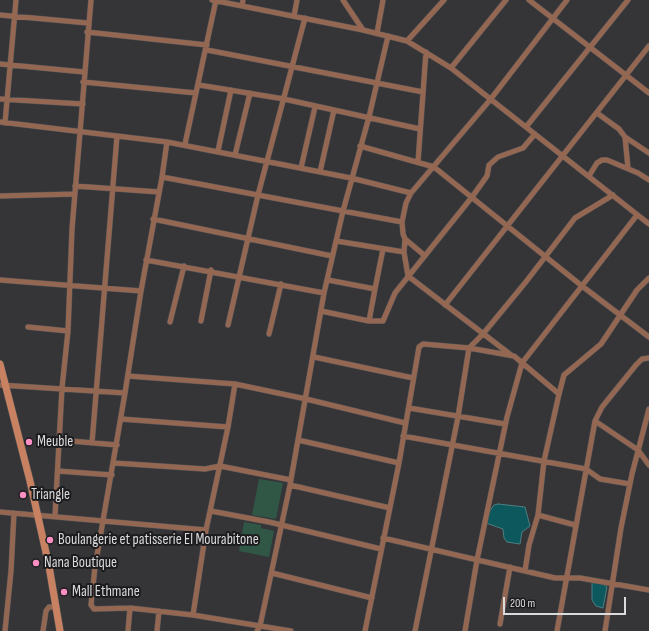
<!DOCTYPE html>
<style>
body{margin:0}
#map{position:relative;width:649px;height:631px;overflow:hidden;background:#353538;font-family:"Sofia Sans Condensed",sans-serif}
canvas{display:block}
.scale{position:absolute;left:503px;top:597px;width:123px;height:18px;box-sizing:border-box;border:2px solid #dbdadd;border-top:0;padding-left:5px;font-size:12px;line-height:14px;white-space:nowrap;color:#dbdadd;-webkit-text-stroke:3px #1c1c1e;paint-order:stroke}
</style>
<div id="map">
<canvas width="649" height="631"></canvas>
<div class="scale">200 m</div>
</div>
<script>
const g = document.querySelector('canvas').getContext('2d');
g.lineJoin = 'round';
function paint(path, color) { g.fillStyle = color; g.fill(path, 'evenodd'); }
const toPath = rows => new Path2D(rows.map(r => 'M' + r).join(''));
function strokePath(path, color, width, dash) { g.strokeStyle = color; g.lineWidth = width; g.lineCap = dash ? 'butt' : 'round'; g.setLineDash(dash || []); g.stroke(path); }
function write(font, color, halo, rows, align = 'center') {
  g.font = font + ' "Sofia Sans Condensed",sans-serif'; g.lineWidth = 4; g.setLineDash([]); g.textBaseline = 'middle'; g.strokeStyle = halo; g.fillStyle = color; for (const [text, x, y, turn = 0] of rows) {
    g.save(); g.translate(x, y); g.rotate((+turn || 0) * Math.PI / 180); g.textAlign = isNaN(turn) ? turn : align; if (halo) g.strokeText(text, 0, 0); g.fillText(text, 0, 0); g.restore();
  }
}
const green = toPath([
 [259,479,283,483,276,519,252,515],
 [244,522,261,525,261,528,274,531,269,557,239,551]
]);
const water = toPath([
 [498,504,525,507,530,526,522,532,520,544,507,542,504,538,503,529,486,523,488,514,494,505,498,504],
 [592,582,603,584,607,587,603,608,596,606,592,600,592,582]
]);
const street = toPath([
 [212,0,363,30,407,41,451,68,649,224],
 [343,0,363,30],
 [529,0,649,93],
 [242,6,243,0],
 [0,15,88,23],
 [294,16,297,0],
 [87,32,207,45],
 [377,33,383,0],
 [407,41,444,0],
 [207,50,423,92],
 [0,64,84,72],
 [451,68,506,0],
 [83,82,196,93],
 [199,85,284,99,420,129],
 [0,99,83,104],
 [597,113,619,129,625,137,628,168],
 [0,122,167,142,162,177,141,291,0,280],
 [5,123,16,0],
 [526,127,628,0],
 [625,137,649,153],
 [167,142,351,178,411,193],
 [185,144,216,0],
 [360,146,434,167,582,286,649,337],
 [218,151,231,90],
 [235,155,250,93],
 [418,162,426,52],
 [301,168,315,107],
 [320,172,334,110],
 [589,176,597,163,602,160,607,160,638,173,649,180],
 [162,177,343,211,369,117,388,36],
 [75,186,159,192],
 [0,196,75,194],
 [153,219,332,256],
 [405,239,404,252,408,276,511,355],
 [336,241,404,252],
 [424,255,405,239,403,234,402,222,406,203,411,193,490,100,567,0],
 [146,260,324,293],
 [328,280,375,289,369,321],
 [375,289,383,249],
 [445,305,649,46],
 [321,311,369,321,383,321,395,293,472,197,487,176,489,165,498,157,523,148,535,134],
 [201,321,211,270],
 [170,322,184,266],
 [228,325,258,195,305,18],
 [28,327,68,331],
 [269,334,281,284],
 [314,357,413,378],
 [235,384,306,399,405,423],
 [0,385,125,393,141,291],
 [125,393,95,567,91,605,94,609,130,608,193,615,206,530,228,427,235,384,128,376],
 [409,408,505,424],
 [121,419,228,427],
 [595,421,638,450,649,465],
 [403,436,586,469,600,479,630,484],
 [59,440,117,445],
 [298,440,399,463],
 [92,443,117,136],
 [114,463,205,469,220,466,291,480],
 [58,471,112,475],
 [290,485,390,508],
 [211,511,269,522,381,549],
 [0,512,206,530],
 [55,516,62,388,68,331,72,229,91,0],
 [575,525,538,515,544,461,559,394,564,375,601,344,637,290,649,278],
 [383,538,555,578,580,578,649,590],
 [525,571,529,545,538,515],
 [272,573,372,598],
 [193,615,260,626,290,485,324,293,343,211,402,222],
 [500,624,510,567],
 [5,631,11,571,14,513],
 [43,631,46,611,49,607,56,607],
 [128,631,130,608],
 [157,631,159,611],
 [257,631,260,626,291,631],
 [365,631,399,463,419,347,423,344,469,348,483,334,525,283,575,218,613,195],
 [415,631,458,417,469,348,514,356,559,394],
 [465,631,477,560,507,417,522,363,637,215],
 [557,631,595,421,602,407,636,365,642,359,649,358],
 [605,631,621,528,632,474,649,409]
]);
const secondary = toPath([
 [0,364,30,481,49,566,60,631]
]);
const markers = [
 [29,442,4,"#fb8fc4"],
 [23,495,4,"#fb8fc4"],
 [50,540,4,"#fb8fc4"],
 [36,563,4,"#fb8fc4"],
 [64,592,4,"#fb8fc4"]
];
const poiNames = [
 ["Meuble",37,442],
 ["Triangle",31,495],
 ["Boulangerie et patisserie El Mourabitone",58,540],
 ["Nana Boutique",44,563],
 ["Mall Ethmane",72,592]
];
paint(green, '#305746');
paint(water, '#0d585d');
strokePath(water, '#4b7f83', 1);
strokePath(street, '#535356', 6);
strokePath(secondary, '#535356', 8);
strokePath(street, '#946753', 5);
strokePath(secondary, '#c88262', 7);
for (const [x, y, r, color] of markers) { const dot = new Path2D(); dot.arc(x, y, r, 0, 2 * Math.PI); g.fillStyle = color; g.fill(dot); strokePath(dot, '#1c1c1e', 1.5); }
write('15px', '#dbdadd', '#1c1c1e', poiNames, 'left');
</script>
